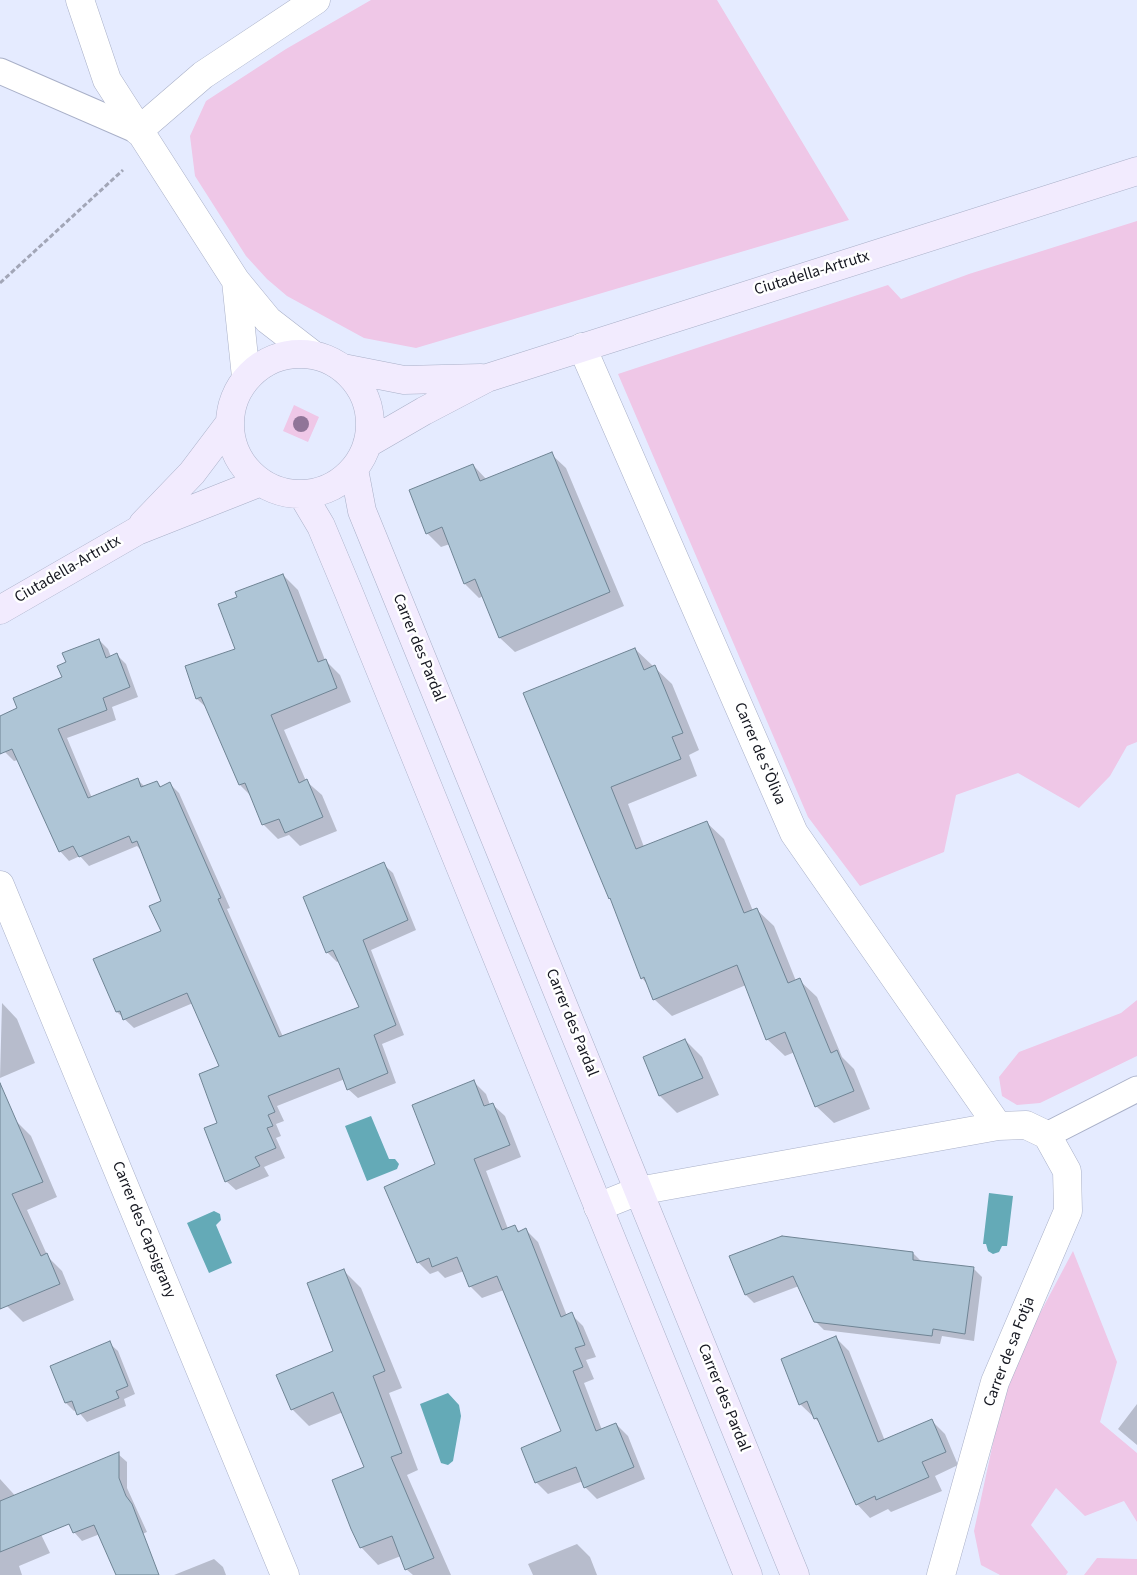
<!DOCTYPE html>
<meta charset="utf-8">
<style>
body{margin:0}
canvas{display:block;background:#e5ebff}
</style>
<canvas width="1137" height="1575"></canvas>
<script>
const g = document.querySelector('canvas').getContext('2d');
g.lineJoin = 'round';
function paint(path, color) { g.fillStyle = color; g.fill(path, 'evenodd'); }
const toPath = rows => new Path2D(rows.map(r => 'M' + r).join(''));
function strokePath(path, color, width, dash) { g.strokeStyle = color; g.lineWidth = width; g.lineCap = dash ? 'butt' : 'round'; g.setLineDash(dash || []); g.stroke(path); }
function write(font, color, halo, rows, align = 'center') {
  g.font = font + ' "Source Sans 3",sans-serif'; g.lineWidth = 5; g.setLineDash([]); g.textBaseline = 'middle'; g.strokeStyle = halo; g.fillStyle = color; for (const [text, x, y, turn = 0] of rows) {
    g.save(); g.translate(x, y); g.rotate((+turn || 0) * Math.PI / 180); g.textAlign = isNaN(turn) ? turn : align; if (halo) g.strokeText(text, 0, 0); g.fillText(text, 0, 0); g.restore();
  }
}
const green = toPath([
 [371,0,717,0,849,220,416,348,364,338,287,296,267,279,246,256,195,176,190,136,206,101,286,49],
 [1137,221,1137,742,1127,746,1110,776,1079,808,1018,773,956,795,944,852,860,886,808,817,618,374,888,285,901,299,969,274],
 [294,405,319,417,308,442,283,431],
 [1137,1000,1137,1056,1040,1103,1017,1105,1002,1096,999,1077,1019,1052,1121,1013],
 [1073,1251,1117,1362,1100,1422,1137,1453,1137,1522,1124,1501,1085,1516,1056,1488,1031,1525,1068,1572,1066,1575,1000,1575,981,1565,974,1531,1001,1406,1028,1336],
 [1097,1558,1137,1559,1137,1575,1084,1575]
]);
const water = toPath([
 [371,1116,389,1159,395,1159,399,1164,397,1169,367,1181,345,1126],
 [989,1193,1013,1196,1007,1246,1002,1246,999,1252,993,1254,988,1251,986,1244,983,1244],
 [214,1211,220,1214,221,1220,216,1225,232,1263,209,1273,187,1223],
 [448,1393,459,1405,461,1416,453,1461,448,1465,441,1463,420,1404]
]);
const shadow = toPath([
 [551,454,566,468,624,606,515,652,500,638,484,596,479,598,465,584,450,544,441,547,427,533,473,465,487,480],
 [283,575,298,590,325,660,340,675,351,702,284,730,306,781,322,795,337,831,300,846,289,835,278,839,263,824,251,796,240,785,208,709,197,699,187,667,236,650,238,598],
 [99,640,108,649,111,657,117,655,126,664,138,697,112,707,116,720,67,738,92,798,137,779,145,787,157,782,161,787,170,784,179,793,230,908,227,909,283,1037,361,1008,339,961,337,962,327,952,383,864,393,873,416,930,371,950,404,1035,382,1044,396,1083,358,1098,348,1089,345,1079,277,1106,284,1121,276,1124,281,1136,276,1138,285,1158,264,1167,269,1176,236,1190,226,1181,219,1124,220,1067,193,1003,134,1028,117,1012,162,932,162,902,143,852,137,846,89,866,80,856,69,861,60,851,18,760,14,761,5,752,0,740,0,721,63,678,67,663],
 [635,649,672,684,699,750,689,755,697,776,628,804,644,847,706,822,724,839,753,911,756,909,774,926,796,981,799,980,817,997,842,1057,854,1069,870,1109,834,1123,816,1106,795,1052,785,1056,767,1039,746,985,672,1016,654,999,648,985,642,978,613,902,610,898,525,693],
 [2,1003,17,1019,35,1063,0,1078],
 [685,1040,702,1057,719,1095,677,1113,660,1096],
 [474,1082,486,1094,490,1105,492,1104,505,1116,521,1157,486,1171,508,1229,514,1226,520,1232,526,1230,538,1242,567,1316,571,1314,583,1326,596,1357,586,1360,594,1379,584,1383,602,1430,616,1424,628,1436,645,1479,597,1499,585,1487,583,1481,548,1494,536,1482,563,1432,504,1290,482,1298,470,1286,464,1271,445,1278,438,1271,430,1274,418,1262,437,1165],
 [15,1120,31,1136,57,1197,27,1210,48,1257,62,1271,74,1300,23,1322,7,1306,0,1289,0,1123],
 [913,1253,922,1262,973,1268,982,1277,974,1341,942,1336,940,1344,824,1330,815,1321,799,1286,754,1303,746,1295,731,1257],
 [344,1271,361,1288,402,1388,389,1393,418,1470,407,1475,451,1575,413,1575,406,1569,401,1556,378,1565,361,1547,365,1468,343,1412,309,1426,292,1409,334,1351],
 [836,1338,849,1351,885,1441,932,1421,945,1434,958,1465,935,1476,942,1491,891,1512,888,1509,870,1518,857,1504,822,1425,800,1404],
 [109,1343,118,1351,135,1394,124,1399,126,1406,87,1422,77,1410,74,1411,66,1403],
 [1137,1404,1137,1445,1118,1429],
 [118,1454,127,1462,127,1488,147,1532,110,1547,100,1534,82,1541,74,1532],
 [0,1479,30,1512,50,1553,19,1566,22,1575,0,1575],
 [577,1544,590,1557,597,1575,533,1575,528,1564],
 [214,1559,223,1567,226,1575,174,1575]
]);
const building = toPath([
 [552,452,610,592,499,638,475,579,464,584,442,527,426,534,409,490,473,464,480,481,552,452],
 [283,574,318,662,326,659,337,688,271,715,299,783,307,779,323,817,285,833,279,819,262,825,245,783,239,785,201,697,196,699,185,666,235,649,218,604,237,597,235,592,283,574],
 [99,639,106,658,117,653,130,687,103,698,107,710,58,729,88,798,138,778,141,787,157,781,160,787,170,782,221,898,218,899,279,1037,359,1007,333,950,326,953,303,897,384,862,408,920,363,940,396,1025,374,1035,388,1073,347,1090,339,1068,268,1096,275,1112,268,1115,273,1126,267,1128,276,1148,255,1157,260,1166,225,1182,204,1128,217,1123,199,1074,219,1066,187,993,123,1020,120,1011,116,1012,93,959,161,931,149,906,161,901,137,841,132,843,129,836,79,857,73,846,59,852,12,749,0,754,0,716,17,708,13,698,62,677,57,666,66,662,62,653,99,639],
 [635,648,644,670,655,665,683,733,672,737,681,759,611,787,636,849,707,821,744,913,757,908,788,983,800,978,831,1053,837,1050,854,1091,815,1107,785,1032,766,1040,737,965,653,1000,644,977,641,979,610,898,609,899,523,693,635,648],
 [685,1039,703,1078,659,1096,643,1057,685,1039],
 [474,1080,484,1106,493,1103,510,1145,474,1159,502,1230,515,1225,518,1232,526,1228,561,1317,572,1312,585,1345,575,1348,583,1367,573,1371,596,1431,616,1423,634,1467,584,1488,576,1467,535,1483,521,1448,561,1431,497,1276,469,1287,457,1257,432,1267,429,1258,417,1263,384,1187,435,1164,412,1105,474,1080],
 [0,1083,43,1182,12,1194,41,1256,47,1253,60,1284,0,1309,0,1083],
 [782,1236,913,1252,913,1260,974,1267,965,1334,933,1329,932,1336,814,1322,793,1276,745,1295,729,1256,782,1236],
 [344,1269,385,1371,373,1376,402,1453,391,1457,434,1558,405,1570,392,1536,360,1548,351,1529,332,1480,364,1467,333,1392,291,1410,276,1375,333,1351,307,1283,344,1269],
 [836,1336,878,1442,932,1419,946,1452,922,1462,929,1477,876,1500,875,1496,856,1505,817,1418,814,1419,807,1401,799,1405,781,1359,836,1336],
 [110,1341,128,1386,116,1391,119,1398,77,1415,72,1401,65,1403,50,1366,110,1341],
 [119,1452,119,1478,126,1496,132,1504,159,1575,116,1575,94,1525,73,1533,69,1524,0,1552,0,1501,119,1452]
]);
const path = toPath([
 [0,283,123,170]
]);
const lane = toPath([
 [0,71,138,131],
 [1047,1135,1137,1089]
]);
const street = toPath([
 [80,0,107,80,236,281,268,320,312,354],
 [138,131,203,75,316,0],
 [236,281,246,377],
 [582,347,794,833,998,1126],
 [0,885,285,1575],
 [598,1207,638,1191,998,1126,1026,1125,1047,1135,1067,1171,1068,1211,995,1382,941,1575]
]);
const secondary = toPath([
 '230 424a70 70 0 1 1 140 0a70 70 0 1 1-140 0Z',
 [343,368,404,380,481,378],
 [367,444,424,411,487,378,1137,171],
 [354,469,362,511,795,1575],
 [302,494,321,526,349,593,748,1575],
 [143,524,192,473,229,424],
 [0,610,137,531,261,482]
]);
const trees = [
 [301,424]
];
const streetNames = [
 ["Ciutadella-Artrutx",812,274,-17],
 ["Ciutadella-Artrutx",68,570,-30],
 ["Carrer des Pardal",418,648,68],
 ["Carrer de s'Òliva",759,754,67],
 ["Carrer des Pardal",571,1023,68],
 ["Carrer des Capsigrany",143,1230,68],
 ["Carrer de sa Fotja",1010,1352,-69],
 ["Carrer des Pardal",723,1398,68]
];
paint(green, '#efc7e7');
paint(water, '#64aab7');
paint(shadow, '#0003');
paint(building, '#aec5d6');
strokePath(building, '#6f8494', 1);
strokePath(lane, '#a9b0c8', 27);
strokePath(street, '#a9b0c8', 29);
strokePath(secondary, '#a9b0c8', 29);
strokePath(path, '#a2a6b7', 3, [5, 2.5]);
strokePath(lane, '#fff', 25);
strokePath(street, '#fff', 28);
strokePath(secondary, '#f2ebfe', 28);
g.fillStyle = '#907598';
for (const [x, y] of trees) { g.beginPath(); g.arc(x, y, 8, 0, 2 * Math.PI); g.fill(); }
write('16px', '#151720', '#fff', streetNames);
</script>
